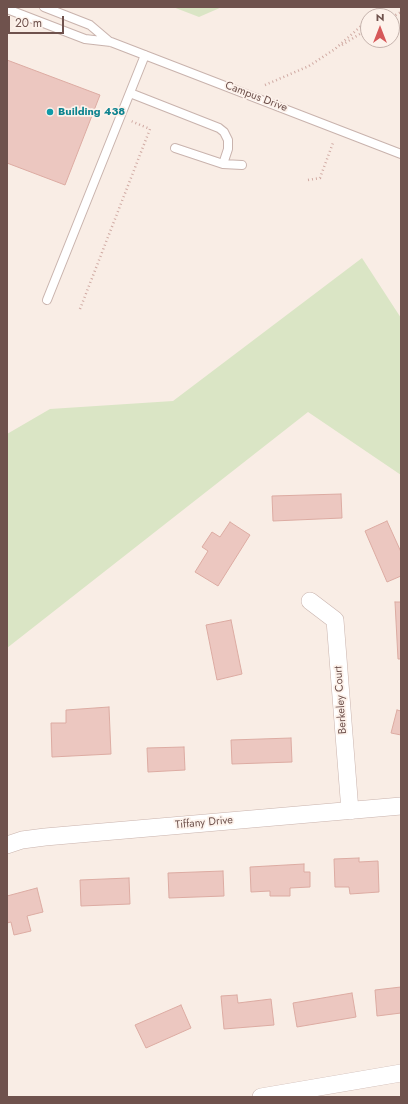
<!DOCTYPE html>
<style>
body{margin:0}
#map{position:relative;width:408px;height:1104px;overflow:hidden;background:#f9ede5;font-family:Jost,sans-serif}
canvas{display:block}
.frame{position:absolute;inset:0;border:8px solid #6f524d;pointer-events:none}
.north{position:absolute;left:360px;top:8px;width:40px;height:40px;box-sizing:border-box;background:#fdf2eb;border:1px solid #c4b2ac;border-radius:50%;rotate:0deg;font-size:11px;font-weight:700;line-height:16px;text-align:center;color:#6f524d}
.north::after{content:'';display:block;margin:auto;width:14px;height:18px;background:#d65859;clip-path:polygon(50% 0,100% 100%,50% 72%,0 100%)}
.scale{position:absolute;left:8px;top:16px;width:56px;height:18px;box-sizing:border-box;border:2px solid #6f524d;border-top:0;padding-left:5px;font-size:12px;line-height:14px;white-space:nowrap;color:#6f524d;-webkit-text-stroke:3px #fdf2eb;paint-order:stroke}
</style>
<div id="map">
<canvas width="408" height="1104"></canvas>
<div class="frame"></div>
<div class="north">N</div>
<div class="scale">20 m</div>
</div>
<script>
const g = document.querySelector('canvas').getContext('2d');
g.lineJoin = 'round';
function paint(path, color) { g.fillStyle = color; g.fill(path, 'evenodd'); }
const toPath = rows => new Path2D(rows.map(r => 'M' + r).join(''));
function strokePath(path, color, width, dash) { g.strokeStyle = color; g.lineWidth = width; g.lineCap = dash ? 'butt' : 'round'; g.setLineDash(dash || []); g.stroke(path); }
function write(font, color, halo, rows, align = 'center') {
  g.font = font + ' Jost,sans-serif'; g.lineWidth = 3.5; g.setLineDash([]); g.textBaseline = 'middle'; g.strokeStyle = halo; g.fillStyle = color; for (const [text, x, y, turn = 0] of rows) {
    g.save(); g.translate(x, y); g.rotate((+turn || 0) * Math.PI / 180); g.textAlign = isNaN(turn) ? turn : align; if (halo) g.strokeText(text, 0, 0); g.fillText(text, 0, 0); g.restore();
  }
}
const green = toPath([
 [173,7,222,7,199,17],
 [362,258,401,318,401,475,308,412,7,648,7,434,50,409,173,401]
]);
const building = toPath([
 [7,60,100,95,65,185,7,163,7,60],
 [341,494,342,518,273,521,272,496,341,494],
 [387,521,401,552,401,576,387,582,365,531,387,521],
 [230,522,250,535,218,586,195,572,208,551,202,547,212,532,220,537,230,522],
 [395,602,401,602,401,659,398,659,395,602],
 [231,620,242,674,217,680,206,625,231,620],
 [109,707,111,754,52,757,51,723,66,723,66,710,109,707],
 [397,710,401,711,401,735,391,733,397,710],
 [291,738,292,762,232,764,231,740,291,738],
 [184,747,185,770,148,772,147,748,184,747],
 [359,858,359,862,378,861,379,892,350,894,349,887,335,887,334,859,359,858],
 [304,864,304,872,310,872,310,887,290,888,290,896,270,896,270,891,251,892,250,867,304,864],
 [223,871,224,896,169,898,168,873,223,871],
 [129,878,130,904,81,906,80,880,129,878],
 [37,888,43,912,27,916,31,931,14,935,11,922,7,923,7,896,37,888],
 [401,987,401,1013,377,1016,375,990,401,987],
 [352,993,356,1017,297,1027,293,1003,352,993],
 [237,995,238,1003,271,999,274,1025,224,1029,221,996,237,995],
 [181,1005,191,1028,146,1048,135,1025,181,1005]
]);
const path = toPath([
 [372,16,379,7],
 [392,17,401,12],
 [342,45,368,29],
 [265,85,309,66,335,49,368,20],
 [308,180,320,178,333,143],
 [80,309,150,129,131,121]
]);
const service = toPath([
 [44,7,90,25,110,42],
 [7,9,85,39,111,42,401,154],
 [130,93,219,128,224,132,228,140,228,149,223,164],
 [175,148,223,164,242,165],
 [47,300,145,55]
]);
const minor = toPath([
 [310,601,335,620,350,811],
 [7,845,22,840,45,837,401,806],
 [261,1097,401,1073]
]);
const markers = [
 [50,112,4,"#0f9aa8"]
];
const streetNames = [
 ["Campus Drive",256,97,21],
 ["Berkeley Court",341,700,-94],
 ["Tiffany Drive",204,823,-5]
];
const cultureNames = [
 ["Building 438",58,112]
];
paint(green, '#dae5c5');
paint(building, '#ecc7c0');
strokePath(building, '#dcaba2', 1);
strokePath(service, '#c9b3ad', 10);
strokePath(minor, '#c9b3ad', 18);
strokePath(path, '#d0aaa3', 2.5, [1, 3]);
strokePath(service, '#fff', 8);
strokePath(minor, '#fff', 17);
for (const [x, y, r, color] of markers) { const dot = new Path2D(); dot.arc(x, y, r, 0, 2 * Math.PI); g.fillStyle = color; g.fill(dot); strokePath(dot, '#fdf2eb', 1.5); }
write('11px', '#6f524d', '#fdf2eb', streetNames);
write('bold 11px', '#0d838f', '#fdf2eb', cultureNames, 'left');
</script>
